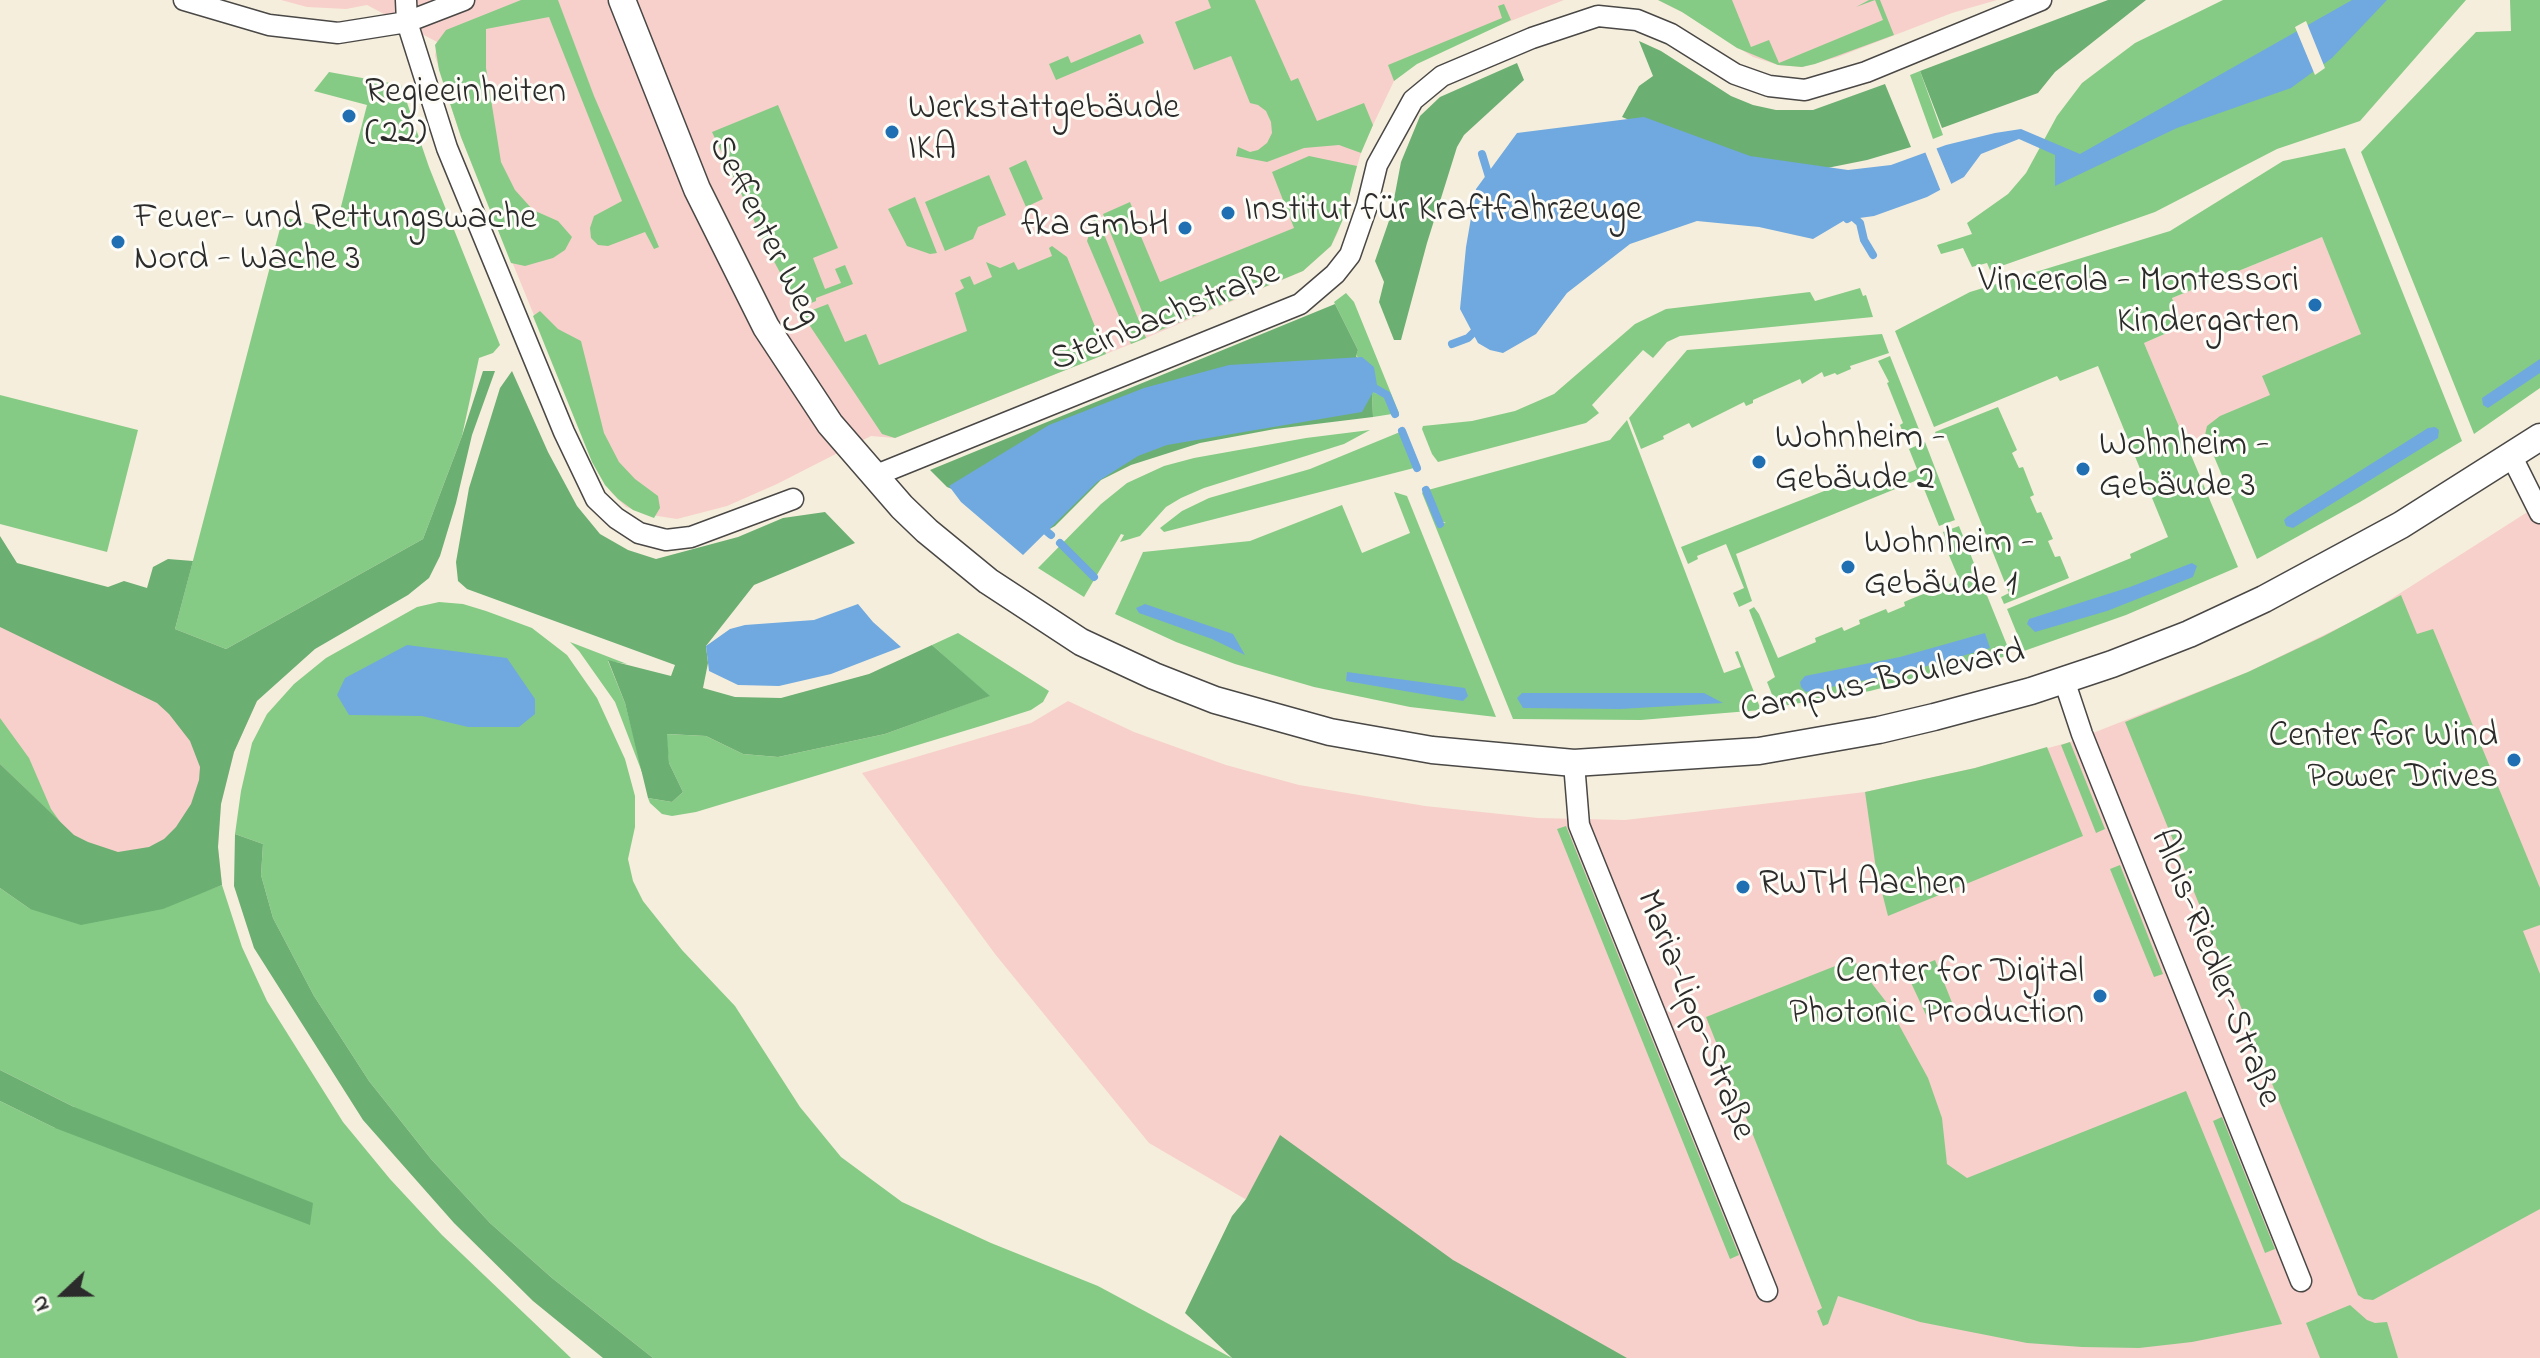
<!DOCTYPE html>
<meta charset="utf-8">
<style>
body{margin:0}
#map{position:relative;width:2540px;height:1358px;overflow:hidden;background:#f6eedc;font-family:"Indie Flower",sans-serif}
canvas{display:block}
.north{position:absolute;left:24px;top:1254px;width:80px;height:80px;-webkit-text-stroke:6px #fdfcf7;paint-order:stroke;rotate:248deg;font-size:22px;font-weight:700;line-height:32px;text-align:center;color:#2b2b2b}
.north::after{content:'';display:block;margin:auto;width:28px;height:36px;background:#2b2b2b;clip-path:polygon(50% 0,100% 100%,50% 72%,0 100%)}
</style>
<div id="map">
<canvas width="2540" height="1358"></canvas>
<div class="north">N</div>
</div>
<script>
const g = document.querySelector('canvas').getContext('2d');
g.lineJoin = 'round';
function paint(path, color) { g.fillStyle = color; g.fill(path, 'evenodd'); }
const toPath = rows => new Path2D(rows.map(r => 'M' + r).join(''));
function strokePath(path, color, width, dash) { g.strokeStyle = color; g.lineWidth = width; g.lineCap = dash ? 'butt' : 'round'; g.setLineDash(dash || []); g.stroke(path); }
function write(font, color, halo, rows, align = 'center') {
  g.font = font + ' "Indie Flower",sans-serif'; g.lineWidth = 6; g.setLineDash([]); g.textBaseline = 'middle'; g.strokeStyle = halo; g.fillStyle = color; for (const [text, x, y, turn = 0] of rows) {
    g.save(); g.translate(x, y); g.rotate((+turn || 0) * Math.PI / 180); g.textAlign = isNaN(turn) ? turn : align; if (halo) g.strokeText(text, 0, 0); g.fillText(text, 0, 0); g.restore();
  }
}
const built = toPath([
 [281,0,1564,0,1475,35,1416,64,1394,81,1363,146,1338,232,1331,246,1303,271,1146,338,895,438,871,436,777,484,727,506,677,519,651,515,626,507,611,492,599,474,461,137,435,56,437,42,367,5,346,9,307,7],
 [1658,0,1997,0,1952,13,1838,57,1802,67,1778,65,1753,57,1682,12],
 [2322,237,2362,335,2209,443,2204,435,2186,443,2144,343,2183,326,2172,298],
 [2540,504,2540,1358,1593,1358,1245,1199,1149,1143,995,954,862,773,1031,723,1068,701,1134,732,1226,765,1299,785,1425,806,1538,818,1625,820,1865,792,1975,768,2070,742,2248,672,2369,613],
 [0,585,257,701,234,752,221,804,218,847,222,885,0,888]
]);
const green = toPath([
 [521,0,558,0,594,96,659,247,654,249,645,232,608,246,598,245,591,238,590,228,594,216,622,201,549,17,486,29,486,68,501,162,515,190,533,210,558,221,572,237,565,250,553,258,525,266,511,263,461,137,439,70,435,45,446,30],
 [1208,0,1255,0,1291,81,1298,78,1317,121,1364,103,1373,125,1361,153,1339,145,1304,148,1267,162,1236,156,1238,147,1250,152,1258,150,1267,143,1272,133,1271,122,1266,111,1258,105,1250,103,1231,56,1194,70,1175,22,1211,8],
 [1658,0,1732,0,1751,47,1769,40,1779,63,1883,20,1875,0,1856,7,1869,0,1880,0,1894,35,1815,64,1802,67,1778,65,1737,48,1682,12],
 [2223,0,2466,0,2360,121,2277,149,2155,212,1990,270,1987,263,1972,267,1963,248,1941,254,1937,245,1972,234,1967,223,2008,194,2026,173,2057,116,2082,83,2135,43],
 [2510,0,2540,0,2540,388,2474,434,2361,152,2476,32,2511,31],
 [1504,4,1511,20,1417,64,1394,81,1388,65,1502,18,1498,6],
 [1140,34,1144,43,1056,80,1049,64,1068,56,1071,63],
 [1920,71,1943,135,1933,139,1910,75],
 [329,72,401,85,429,167,500,345,493,353,479,358,462,436,423,539,226,649,175,629,283,217,335,230,367,105,314,91],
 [778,105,838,248,813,258,825,289,841,283,835,269,845,265,853,284,816,298,816,301,799,308,769,252,712,132],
 [2345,148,2462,441,2360,502,2257,559,2205,435,2207,426,2220,416,2270,395,2262,376,2361,334,2322,237,2172,298,2183,326,2144,343,2238,567,2126,615,2024,651,2007,609,2131,558,2130,554,2168,537,2098,366,2060,381,2057,376,1934,427,1895,331,1970,292,2170,231,2283,161],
 [1309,156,1357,166,1344,217,1331,246,1303,271,1151,334,1103,214,1130,202,1139,226,1137,227,1160,282,1294,228,1272,172],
 [1026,160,1043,199,1026,207,1009,168],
 [989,175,1006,215,978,227,973,239,945,251,925,202],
 [915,197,937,253,930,254,907,246,888,209],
 [1097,217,1146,338,1131,344,1087,241,1093,221],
 [1052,246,1067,257,1106,354,895,438,882,434,802,314,828,304,845,342,866,334,879,365,967,331,955,293,964,288,960,280,970,276,974,285,992,277,986,262,1000,268,1014,262,1018,270,1052,256,1049,248],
 [1860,288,1863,296,1866,295,1873,317,1680,336,1667,342,1653,358,1643,350,1592,405,1599,413,1586,423,1438,462,1432,454,1422,429,1423,426,1472,421,1515,411,1554,394,1635,324,1666,309,1810,292,1815,301],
 [1346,293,1354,302,1399,413,1397,414,1388,393,1376,389,1375,393,1385,397,1392,414,1373,417,1371,374,1356,355,1358,350,1334,302],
 [540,311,558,329,581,341,604,433,619,462,635,479,658,496,660,508,654,518,633,510,618,499,605,485,592,462,533,316],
 [1882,334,1889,353,1850,366,1851,369,1837,375,1835,373,1824,377,1822,372,1802,384,1800,379,1753,400,1753,403,1746,406,1744,402,1692,428,1689,423,1663,436,1664,439,1641,449,1629,418,1687,350],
 [1890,356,1920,432,1905,438,1900,425,1903,423,1887,383,1889,382,1878,361],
 [0,395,138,430,107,552,0,524],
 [1998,407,2017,450,2012,453,2019,468,2023,467,2034,495,2030,497,2037,513,2041,512,2053,539,2048,541,2055,557,2060,556,2069,578,2004,604,2001,597,2009,593,1947,437,1938,440,1935,432],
 [1627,420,1724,673,1741,667,1735,652,1738,651,1761,710,1641,720,1513,719,1422,493,1424,491,1438,524,1436,526,1446,522,1441,522,1428,490,1610,440],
 [1370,430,1344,444,1204,488,1181,498,1166,507,1140,536,1120,542,1124,535,1121,534,1084,597,1038,568,1101,504,1127,483,1164,466,1194,458,1306,438],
 [1400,432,1414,468,1164,532,1160,528,1182,511,1209,498,1310,469],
 [1925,442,1955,520,1939,526,1920,479,1878,496,1736,554,1752,601,1739,607,1733,593,1744,588,1726,544,1697,556,1698,559,1688,564,1681,547,1837,486,1839,490,1875,475,1879,485,1917,469,1909,449],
 [1394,492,1407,496,1496,717,1410,707,1314,687,1235,664,1176,642,1115,614,1143,552,1250,541,1342,505,1362,553,1410,533],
 [1959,526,2011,655,1870,691,1777,707,1767,682,1775,677,1749,610,1754,607,1759,614,1778,658,1816,642,1815,638,1842,627,1844,631,1860,624,1859,620,1886,609,1888,613,1905,606,1904,602,1911,599,1931,591,1934,595,1950,588,1949,584,1959,579,1943,541,1946,540,1943,532],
 [2401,595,2417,634,2433,629,2540,888,2540,925,2523,931,2540,974,2540,1209,2373,1300,2364,1299,2358,1295,2125,722,2248,672,2324,636],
 [439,602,463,604,486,611,532,628,567,655,597,698,625,759,635,796,635,827,628,859,633,881,643,901,682,950,735,1006,800,1107,841,1157,902,1202,991,1243,1098,1286,1232,1358,653,1358,552,1278,490,1223,431,1159,369,1081,314,996,273,918,261,875,263,844,235,834,241,791,252,743,267,714,294,684,326,658,417,607],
 [958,633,1049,691,1043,702,1031,710,984,725,696,812,672,816,662,814,650,803,648,798,672,802,683,792,669,763,666,734,706,736,743,754,778,757,885,734,989,696,932,645],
 [570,642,627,664,608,661,625,703,645,780,615,702,579,651],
 [0,718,29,758,51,809,61,823,0,764],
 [2070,742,2105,829,2096,833,2061,745],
 [2047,747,2083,836,1888,916,1876,869,1865,792,1975,768],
 [1566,826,1739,1255,1730,1259,1557,829],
 [2120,865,2163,974,2154,977,2110,869],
 [222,885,242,947,267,1001,343,1122,390,1179,442,1235,571,1358,0,1358,0,1101,55,1128,74,1107,0,1070,0,888,30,909,195,895],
 [1853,959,1887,1003,1928,1078,1942,1118,1947,1164,1967,1178,2186,1091,2282,1324,2192,1342,2139,1348,2082,1347,2027,1343,1920,1322,1838,1296,1828,1324,1823,1326,1817,1311,1822,1308,1706,1017],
 [1935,960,1953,1005,1927,1017,1906,972],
 [2222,1117,2275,1249,2265,1253,2213,1121],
 [2350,1305,2367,1320,2375,1323,2387,1322,2398,1358,2320,1358,2306,1323]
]);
const forest = toPath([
 [2108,0,2146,0,2055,72,2038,93,1942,128,1920,71],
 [1639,41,1661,51,1731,96,1753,105,1776,110,1813,110,1885,84,1911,147,1867,160,1822,169,1781,171,1686,143,1622,117,1639,86,1653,76],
 [1517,63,1524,80,1464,135,1457,147,1427,243,1401,340,1394,340,1379,302,1384,282,1375,261,1391,215,1401,162,1420,116,1440,97],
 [1335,304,1358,350,1356,356,1371,374,1373,417,1275,429,1200,443,1131,465,1101,480,1055,526,1027,542,968,496,947,487,930,470],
 [483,371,495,371,472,435,456,503,440,556,429,578,408,595,315,649,257,701,234,752,221,804,218,847,222,885,163,909,81,925,30,909,0,888,0,764,74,835,88,842,118,852,149,847,164,839,176,827,191,804,199,780,200,767,190,741,169,714,157,703,0,627,0,536,17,563,108,587,124,581,147,588,153,567,168,559,193,561,175,629,226,649,423,539,462,436],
 [512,371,548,452,577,506,600,534,628,550,656,559,738,537,783,518,825,512,855,543,754,585,706,646,708,663,703,688,735,697,781,698,869,674,932,645,990,696,885,734,778,757,743,754,706,736,667,734,669,763,683,792,672,802,648,798,625,703,608,660,671,676,675,665,467,589,458,581,456,562,469,488,500,388],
 [235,834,263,844,261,875,273,918,314,996,369,1081,431,1159,490,1223,552,1278,653,1358,603,1358,533,1301,454,1223,363,1120,254,948,234,886],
 [0,1070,74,1107,313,1203,310,1225,55,1128,0,1101],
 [1280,1135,1453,1260,1627,1358,1232,1358,1185,1313,1232,1216,1246,1199]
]);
const water = toPath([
 [2352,0,2387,0,2332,58,2291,88,2177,128,2055,186,2055,155,2019,139,1981,154,1964,177,1927,197,1874,216,1845,220,1813,239,1759,227,1697,221,1630,244,1567,293,1536,334,1503,353,1490,350,1478,343,1460,309,1466,247,1476,189,1517,133,1644,117,1750,156,1848,170,1891,165,1946,145,1995,133,2021,129,2080,154],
 [1362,357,1374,367,1377,385,1362,412,1167,445,1138,456,1097,482,1023,555,961,502,949,486,1049,425,1144,388,1229,365],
 [2540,359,2540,373,2488,408,2483,405,2482,398],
 [2435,427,2439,430,2438,438,2293,528,2286,526,2284,520,2287,517,2428,428],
 [2192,563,2197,566,2193,577,2107,611,2035,632,2027,624,2029,619,2130,587],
 [858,604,873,622,901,647,831,674,779,686,738,685,709,671,706,646,730,629,745,625,814,620],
 [1145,604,1233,634,1245,655,1212,639,1139,613,1136,608],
 [1985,633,1990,648,1906,672,1806,692,1801,687,1800,682,1805,676,1900,657],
 [407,645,507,658,535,699,535,714,519,727,468,727,422,716,349,715,337,695,345,678],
 [1347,672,1465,688,1468,696,1463,701,1346,681],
 [1522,693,1704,693,1723,703,1620,709,1523,708,1517,698]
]);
const pier = toPath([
 [2306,21,2325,68,2315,75,2295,27],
 [1935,145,1953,188,1942,194,1924,149]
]);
const stream = toPath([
 [1482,154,1490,180],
 [1847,219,1852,216,1860,223,1864,240,1873,255],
 [1452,344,1468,338,1479,327],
 [1367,384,1387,395,1395,414],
 [1402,431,1417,468],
 [1426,490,1440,524],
 [1039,525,1051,535],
 [1060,543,1094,577]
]);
const minor = toPath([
 [184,0,269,25,338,33,407,22,464,0],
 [406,0,407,22,447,148,564,432,596,499,616,518,639,533,666,540,691,537,793,499],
 [2512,457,2540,513],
 [874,476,1300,304,1335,274,1350,255,1367,206,1377,165,1413,100,1442,76,1532,38,1598,16,1637,20,1671,34,1735,74,1769,86,1805,90,1866,72,2041,0],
 [2064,680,2082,734,2301,1281],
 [1574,763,1579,825,1767,1291]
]);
const tertiary = toPath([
 [622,0,697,189,766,327,830,424,902,507,927,531,988,581,1081,642,1154,676,1215,700,1330,732,1432,750,1574,763,1759,751,1879,730,1934,717,2031,691,2112,664,2189,634,2264,599,2401,525,2540,437]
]);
const markers = [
 [349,116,8,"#1f6fb2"],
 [892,132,8,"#1f6fb2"],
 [1228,213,8,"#1f6fb2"],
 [1185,228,8,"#1f6fb2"],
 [118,242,8,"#1f6fb2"],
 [2315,305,8,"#1f6fb2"],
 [1759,462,8,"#1f6fb2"],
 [2083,469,8,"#1f6fb2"],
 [1848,567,8,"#1f6fb2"],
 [2514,760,8,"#1f6fb2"],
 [1743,887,8,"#1f6fb2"],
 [2100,996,8,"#1f6fb2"]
];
const poiNames = [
 ["Regieeinheiten",365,95],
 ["(22)",365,136],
 ["Werkstattgebäude",908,111],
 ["IKA",908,152],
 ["Institut für Kraftfahrzeuge",1244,213],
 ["Feuer- und Rettungswache",134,221],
 ["Nord - Wache 3",134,262],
 ["fka GmbH",1169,228,"right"],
 ["Vincerola - Montessori",2299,284,"right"],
 ["Kindergarten",2299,325,"right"],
 ["Wohnheim -",1775,441],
 ["Gebäude 2",1775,482],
 ["Wohnheim -",2099,448],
 ["Gebäude 3",2099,489],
 ["Wohnheim -",1864,546],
 ["Gebäude 1",1864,587],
 ["Center for Wind",2498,739,"right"],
 ["Power Drives",2498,780,"right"],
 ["RWTH Aachen",1759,887],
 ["Center for Digital",2084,975,"right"],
 ["Photonic Production",2084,1016,"right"]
];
const streetNames = [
 ["Seffenter Weg",762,232,63],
 ["Steinbachstraße",1166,319,-22],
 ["Campus-Boulevard",1883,684,-12],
 ["Alois-Riedler-Straße",2213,969,68],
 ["Maria-Lipp-Straße",1693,1016,68]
];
paint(built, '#f7d0cb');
paint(green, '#86cb85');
paint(forest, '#6caf72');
paint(water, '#6fa9df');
paint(pier, '#f6eedc');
strokePath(stream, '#6fa9df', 8);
strokePath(minor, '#494846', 23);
strokePath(tertiary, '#494846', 29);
strokePath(minor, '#fff', 20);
strokePath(tertiary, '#fff', 26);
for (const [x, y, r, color] of markers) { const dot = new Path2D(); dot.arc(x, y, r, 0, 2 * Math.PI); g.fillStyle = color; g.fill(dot); strokePath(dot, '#fdfcf7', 3); }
write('36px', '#2b2b2b', '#fdfcf7', poiNames, 'left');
write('36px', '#2b2b2b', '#fdfcf7', streetNames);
</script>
